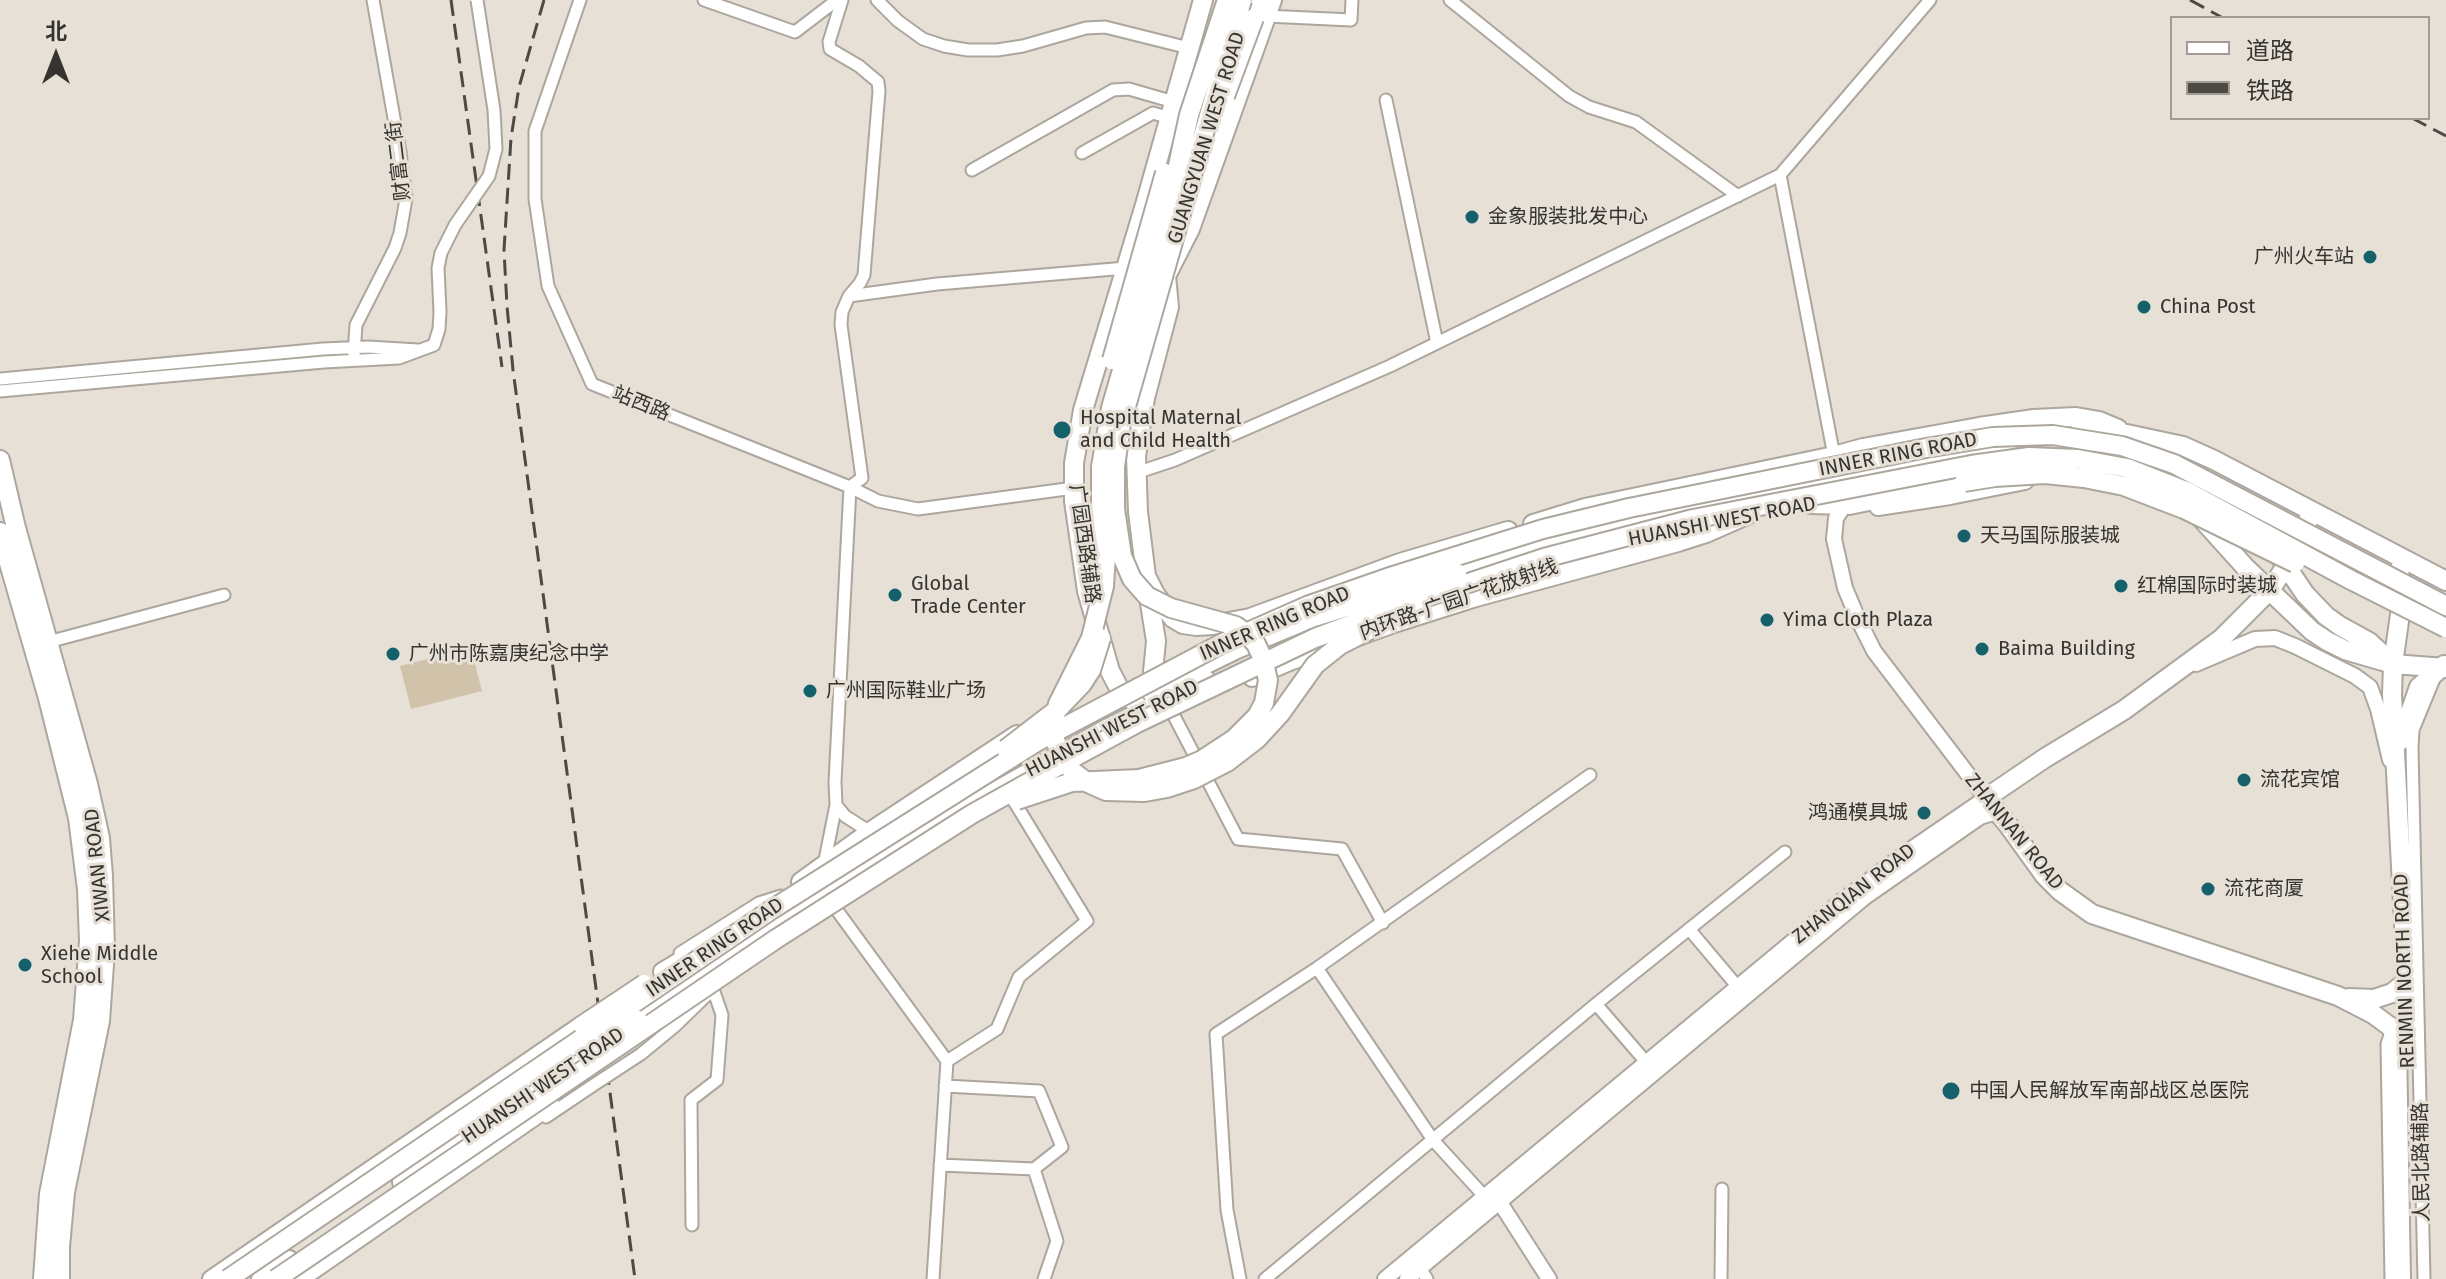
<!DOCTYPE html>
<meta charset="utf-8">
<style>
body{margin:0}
#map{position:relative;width:2446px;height:1279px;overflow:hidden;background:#e6e0d6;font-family:"Fira Sans","Noto Sans SC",sans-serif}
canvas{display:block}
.legend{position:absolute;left:2170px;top:16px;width:260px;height:104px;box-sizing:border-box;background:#e6e0d6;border:2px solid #a09b94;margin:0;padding:10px 14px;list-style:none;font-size:24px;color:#363430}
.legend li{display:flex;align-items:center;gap:16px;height:40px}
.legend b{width:40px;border:2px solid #a09b94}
.north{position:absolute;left:16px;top:16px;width:80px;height:80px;-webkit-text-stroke:6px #e6e0d6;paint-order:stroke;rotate:0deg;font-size:22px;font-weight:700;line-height:32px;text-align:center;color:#363430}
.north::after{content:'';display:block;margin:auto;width:28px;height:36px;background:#363430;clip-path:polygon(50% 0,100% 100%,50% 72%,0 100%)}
</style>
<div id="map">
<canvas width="2446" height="1279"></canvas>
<ul class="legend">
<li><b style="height:10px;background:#fff"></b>道路</li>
<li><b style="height:10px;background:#4d4a46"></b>铁路</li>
</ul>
<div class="north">北</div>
</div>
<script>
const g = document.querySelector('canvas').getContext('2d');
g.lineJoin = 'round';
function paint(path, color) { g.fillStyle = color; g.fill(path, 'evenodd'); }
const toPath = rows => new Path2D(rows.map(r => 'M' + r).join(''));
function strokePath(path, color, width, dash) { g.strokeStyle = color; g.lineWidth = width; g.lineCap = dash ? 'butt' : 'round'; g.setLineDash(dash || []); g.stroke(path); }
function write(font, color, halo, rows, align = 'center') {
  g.font = font + ' "Fira Sans","Noto Sans SC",sans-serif'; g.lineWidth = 6; g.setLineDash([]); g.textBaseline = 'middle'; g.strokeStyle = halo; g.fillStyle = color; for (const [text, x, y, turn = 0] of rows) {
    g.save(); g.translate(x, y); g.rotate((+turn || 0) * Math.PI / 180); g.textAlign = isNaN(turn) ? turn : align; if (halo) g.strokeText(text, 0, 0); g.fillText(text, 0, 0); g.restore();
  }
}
const green = toPath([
 [471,648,482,691,411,709,400,666]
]);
const minor = toPath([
 [580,0,535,131,535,199,548,286,592,384,850,487,878,501,918,509,1074,488],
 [704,0,795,32,837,0],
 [877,0,898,21,923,39,944,46,968,50,997,50,1023,46,1086,28,1105,27,1189,48],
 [1450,0,1569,96,1589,107,1636,122,1738,196],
 [1266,16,1351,20,1352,0],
 [1386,100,1437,343],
 [1082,153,1153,113,1170,118],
 [972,170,1113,90,1129,89,1174,102],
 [1780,175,1834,456],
 [849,296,937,284,1126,268],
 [354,354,356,325,395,248,400,233,406,199,400,152,373,0],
 [0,379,323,349,368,347,418,350],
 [0,391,324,362,399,358,434,345,439,329,440,312],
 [1136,473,1175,460,1390,366,1780,175,1930,0],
 [48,642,224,595],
 [1173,714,1238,839,1342,849,1383,923],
 [836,805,845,816,870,832],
 [824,865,836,805,835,782,850,487,862,478,841,325,842,312,849,296,860,283,864,275,879,91,878,82,859,66,830,49,829,42,842,0],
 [836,909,947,1061],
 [1689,929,1737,986],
 [680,953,759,903,781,896,785,900],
 [1596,1004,1646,1062],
 [641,1054,675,1026,713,989,722,1015,717,1080,691,1100,692,1225],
 [945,1086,1039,1091,1062,1147,1034,1169],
 [546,1117,592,1086],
 [940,1165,1034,1169,1057,1241,1044,1279],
 [1484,1196,1433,1140,1317,968,1590,775],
 [1420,1268,1427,1279],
 [933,1279,947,1061,997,1029,1019,977,1087,921,1012,798],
 [1240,1279,1227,1210,1216,1034,1317,968],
 [1265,1279,1596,1004,1785,852],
 [1721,1279,1722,1189],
 [2391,1279,2387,1044,2392,1029],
 [2424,1279,2412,748,2413,730,2434,679]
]);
const tertiary = toPath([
 [2196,664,2255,639,2275,638,2295,646,2355,676,2370,687,2378,709,2390,760],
 [1492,1198,1499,1201,1549,1279],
 [1385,1279,1839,903,1907,852,1986,798,1874,651,1858,619,1845,588,1834,539,1836,518,1842,509,1849,505],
 [1407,1279,1865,897,1980,817,1993,813,2000,815]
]);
const secondary = toPath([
 [1878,507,1950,496,2025,481],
 [211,1279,581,1025]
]);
const primary = toPath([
 [1272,0,1190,229,1166,276,1169,307,1145,398,1136,456,1138,512,1146,576,1155,594,1173,618,1183,624,1196,626,1213,625,1250,618,1400,563,1508,531],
 [2075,435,2127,434,2183,446,2214,460,2446,581],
 [0,460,16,528,88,784,100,838,103,876,105,950,100,1021,65,1192,60,1247,60,1279],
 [1870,471,2022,441],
 [1810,504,1849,505,1879,499],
 [2200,517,2246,568,2312,631,2327,641,2345,650,2393,664,2446,668],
 [2309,518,2290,560,2270,590,2221,639,2124,710,2045,758,1986,798,2009,826,2045,876,2060,891,2092,914,2338,996,2373,1014,2392,1028,2397,1044,2401,1279],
 [1533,524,1585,508,1834,456,1863,448,1979,427,2034,419,2076,417,2099,421,2118,429],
 [0,532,48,698,78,818,87,889,89,941,83,1020,49,1194,43,1279],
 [2280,557,2305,594,2326,616,2340,626,2369,642,2391,662],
 [2399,570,2402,600,2393,664,2392,695,2407,981,2408,1058],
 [1148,591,1156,641,1151,692],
 [1252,677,1292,660,1394,623,1476,597,1678,542,1706,533,1747,515],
 [1151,691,1237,649,1324,613],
 [1135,702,1121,692,1110,671,1087,591,1074,501,1074,463,1083,410,1145,205,1203,0],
 [2400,741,2419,687,2444,665],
 [801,882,870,832,1017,735],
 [663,972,693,954],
 [2349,998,2374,999,2392,993,2407,981],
 [638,1020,788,921,971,805,1106,729,1206,680],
 [402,1182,592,1053],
 [261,1279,289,1260]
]);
const trunk = toPath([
 [1254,18,1262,0],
 [1879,499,1964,482],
 [1457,573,1634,523,1885,468],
 [299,1279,550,1105]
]);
const rail = toPath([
 [451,0,502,367],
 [544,0,519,87,511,138,504,250,507,306,513,370,635,1279],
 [2190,0,2223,18],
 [2412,118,2446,136]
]);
const minorBridge = toPath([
 [440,312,438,268,441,253,455,225,489,176,496,149,494,110,477,0],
 [592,1086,641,1054]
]);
const secondaryBridge = toPath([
 [581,1025,644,983]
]);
const primaryBridge = toPath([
 [592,1053,638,1020]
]);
const trunkBridge = toPath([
 [1227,0,1189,115,1168,212,1111,408,1101,467,1101,508,1106,555,1104,586,1091,638,1058,704,1054,720,1055,741,1072,771,1088,783,1106,791,1145,792,1167,788,1194,779,1227,762,1257,739,1280,714,1315,665,1340,645,1375,627],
 [1225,96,1254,18],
 [1112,360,1165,173],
 [1964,482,1995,477,2045,474,2084,478,2124,486,2184,509,2295,563],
 [1311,618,1457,573],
 [1006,749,1058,709,1082,684,1091,670,1101,638],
 [1017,800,1072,782,1139,779,1186,767,1202,760,1234,739,1257,716,1264,703,1268,680,1263,659,1256,644,1246,633,1236,626,1171,608,1147,596,1132,579,1122,556,1115,509,1115,467,1121,424,1242,0],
 [228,1279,771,910,1038,741,1223,643,1307,606,1393,576,1543,529,1629,508,1926,448,1993,437,2053,435,2122,446,2174,464,2446,606],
 [276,1279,776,939,972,814,1049,771,1135,724,1315,638,1420,599,1544,558,1693,519,1971,465,2029,457,2078,459,2127,468,2188,492,2351,580,2446,628]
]);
const markers = [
 [1472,217,8,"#14616c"],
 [2370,257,8,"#14616c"],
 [2144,307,8,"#14616c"],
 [1062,430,10,"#14616c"],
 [1964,536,8,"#14616c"],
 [2121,586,8,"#14616c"],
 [895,595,8,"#14616c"],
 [1767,620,8,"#14616c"],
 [1982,649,8,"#14616c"],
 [393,654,8,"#14616c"],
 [810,691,8,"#14616c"],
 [2244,780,8,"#14616c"],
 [1924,813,8,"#14616c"],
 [2208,889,8,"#14616c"],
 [25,965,8,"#14616c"],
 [1951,1091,10,"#14616c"]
];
const streetNames = [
 ["GUANGYUAN WEST ROAD",1207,138,-73],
 ["财富二街",399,161,-97],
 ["站西路",641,404,22],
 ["INNER RING ROAD",1898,455,-11],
 ["HUANSHI WEST ROAD",1722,522,-11],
 ["广园西路辅路",1084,544,82],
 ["内环路-广园广花放射线",1459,600,-19],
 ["INNER RING ROAD",1275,624,-23],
 ["HUANSHI WEST ROAD",1112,729,-27],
 ["ZHANNAN ROAD",2014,832,51],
 ["XIWAN ROAD",98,865,-96],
 ["ZHANQIAN ROAD",1854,894,-38],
 ["INNER RING ROAD",715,948,-34],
 ["RENMIN NORTH ROAD",2405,971,-92],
 ["HUANSHI WEST ROAD",543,1086,-34],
 ["人民北路辅路",2422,1162,-91]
];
const poiNames = [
 ["金象服装批发中心",1488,217],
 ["广州火车站",2354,257,"right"],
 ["China Post",2160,307],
 ["Hospital Maternal",1080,418],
 ["and Child Health",1080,441],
 ["天马国际服装城",1980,536],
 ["Global",911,584],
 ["Trade Center",911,607],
 ["红棉国际时装城",2137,586],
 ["Yima Cloth Plaza",1783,620],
 ["Baima Building",1998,649],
 ["广州市陈嘉庚纪念中学",409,654],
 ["广州国际鞋业广场",826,691],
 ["流花宾馆",2260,780],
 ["鸿通模具城",1908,813,"right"],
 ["流花商厦",2224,889],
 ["Xiehe Middle",41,954],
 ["School",41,977],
 ["中国人民解放军南部战区总医院",1969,1091]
];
paint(green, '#d1c3aa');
strokePath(minor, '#aca69d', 15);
strokePath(tertiary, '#aca69d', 18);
strokePath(secondary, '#aca69d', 20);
strokePath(primary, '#aca69d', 22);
strokePath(trunk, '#aca69d', 22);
strokePath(minor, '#fff', 11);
strokePath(tertiary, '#fff', 14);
strokePath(secondary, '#fff', 16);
strokePath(primary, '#fff', 18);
strokePath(trunk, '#fff', 18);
strokePath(rail, '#4d4a46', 3, [16, 8]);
strokePath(minorBridge, '#aca69d', 15, []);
strokePath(secondaryBridge, '#aca69d', 20, []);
strokePath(primaryBridge, '#aca69d', 22, []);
strokePath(trunkBridge, '#aca69d', 22, []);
strokePath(minorBridge, '#fff', 11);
strokePath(secondaryBridge, '#fff', 16);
strokePath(primaryBridge, '#fff', 18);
strokePath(trunkBridge, '#fff', 18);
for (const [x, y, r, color] of markers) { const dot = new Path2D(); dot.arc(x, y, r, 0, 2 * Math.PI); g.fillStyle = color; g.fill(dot); strokePath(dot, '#e6e0d6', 3); }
write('20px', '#363430', '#e6e0d6', streetNames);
write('20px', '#363430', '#e6e0d6', poiNames, 'left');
</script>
